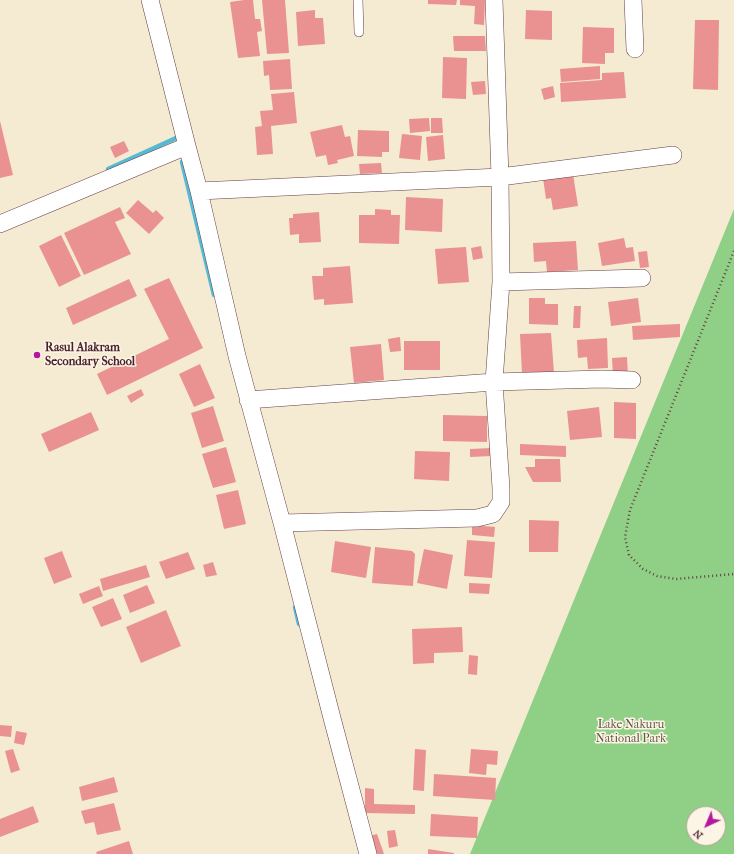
<!DOCTYPE html>
<style>
body{margin:0}
#map{position:relative;width:734px;height:854px;overflow:hidden;background:#f5ebd2;font-family:"IM FELL French Canon",serif}
canvas{display:block}
.north{position:absolute;left:686px;top:806px;width:40px;height:40px;box-sizing:border-box;background:#fcf5e5;border:1px solid #b59f9b;border-radius:50%;rotate:224deg;font-size:11px;font-weight:700;line-height:16px;text-align:center;color:#4a1f2b}
.north::after{content:'';display:block;margin:auto;width:14px;height:18px;background:#b5179e;clip-path:polygon(50% 0,100% 100%,50% 72%,0 100%)}
</style>
<div id="map">
<canvas width="734" height="854"></canvas>
<div class="north">N</div>
</div>
<script>
const g = document.querySelector('canvas').getContext('2d');
g.lineJoin = 'round';
function paint(path, color) { g.fillStyle = color; g.fill(path, 'evenodd'); }
const toPath = rows => new Path2D(rows.map(r => 'M' + r).join(''));
function strokePath(path, color, width, dash) { g.strokeStyle = color; g.lineWidth = width; g.lineCap = dash ? 'butt' : 'round'; g.setLineDash(dash || []); g.stroke(path); }
function write(font, color, halo, rows, align = 'center') {
  g.font = font + ' "IM FELL French Canon",serif'; g.lineWidth = 3; g.setLineDash([]); g.textBaseline = 'middle'; g.strokeStyle = halo; g.fillStyle = color; for (const [text, x, y, turn = 0] of rows) {
    g.save(); g.translate(x, y); g.rotate((+turn || 0) * Math.PI / 180); g.textAlign = isNaN(turn) ? turn : align; if (halo) g.strokeText(text, 0, 0); g.fillText(text, 0, 0); g.restore();
  }
}
const green = toPath([
 [734,209,734,854,470,854],
 [694,814,718,814,718,838,694,838]
]);
const stream = toPath([
 [182,162,214,295],
 [108,169,176,138],
 [295,607,299,624]
]);
const building = toPath([
 [244,0,253,0,255,19,260,19,262,31,257,32,260,56,238,58,230,2],
 [262,0,285,0,289,53,267,54],
 [428,0,457,0,456,5,428,4],
 [460,0,485,0,484,25,474,24,475,6,460,5],
 [315,10,315,18,323,18,325,44,298,46,296,12],
 [526,10,552,11,552,40,525,39],
 [695,20,719,20,718,90,693,89],
 [583,27,614,28,614,53,605,53,605,64,582,63],
 [453,36,485,36,486,51,454,51],
 [443,57,467,58,466,99,442,98],
 [290,59,292,89,270,90,269,75,264,76,263,61],
 [600,66,600,79,561,82,560,69],
 [624,72,626,98,561,102,560,83,602,80,602,73],
 [485,81,486,94,473,95,471,82],
 [553,86,555,97,544,100,541,89],
 [294,92,297,123,271,126,273,154,257,155,255,127,262,126,260,111,273,110,271,94],
 [429,118,430,131,410,133,409,119],
 [431,118,442,118,443,133,431,133],
 [0,121,13,175,0,178],
 [342,125,345,137,350,136,354,156,337,160,338,163,328,165,326,155,316,157,310,132],
 [358,130,389,131,389,152,382,152,382,157,357,156],
 [402,134,422,136,420,160,399,158],
 [443,135,445,159,428,161,426,137],
 [124,141,129,151,115,158,110,147],
 [381,163,382,173,360,174,359,164],
 [573,174,578,206,553,210,551,198,546,199,543,178],
 [406,197,443,199,442,232,405,230],
 [138,200,153,213,156,210,164,218,149,234,126,213],
 [120,207,125,218,115,222,131,254,84,275,64,233],
 [375,209,391,210,391,215,400,215,399,244,359,243,359,215,375,215],
 [319,212,321,242,299,243,299,234,290,235,289,218,293,218,293,214],
 [61,235,81,276,59,287,39,246],
 [624,238,626,248,633,247,635,261,602,266,598,243],
 [576,241,578,270,547,272,546,261,534,262,533,243],
 [481,246,483,258,473,260,471,248],
 [466,247,469,282,438,284,435,249],
 [647,251,649,267,640,268,638,252],
 [350,266,353,303,324,305,324,299,314,300,312,276,323,276,323,268],
 [169,278,203,348,107,395,97,374,169,339,144,289],
 [129,279,137,296,73,325,66,308],
 [529,298,545,298,545,304,558,304,558,325,529,324],
 [638,298,641,322,611,326,608,302],
 [574,306,581,306,580,328,573,328],
 [680,324,680,337,633,340,632,326],
 [551,333,554,373,522,374,520,334],
 [400,337,401,351,390,352,388,339],
 [607,338,608,368,588,369,587,357,578,358,577,340],
 [404,341,440,341,440,370,404,370],
 [381,344,384,380,354,383,350,347],
 [627,357,628,375,613,376,612,358],
 [200,364,215,398,194,407,179,374],
 [141,389,144,395,131,403,127,396],
 [614,402,636,403,636,439,614,438],
 [213,406,224,441,202,448,191,413],
 [599,407,602,437,570,440,567,411],
 [91,412,99,430,49,452,41,434],
 [443,415,487,416,487,442,443,441],
 [520,444,566,446,566,457,520,455],
 [226,447,236,482,213,488,202,454],
 [491,448,492,456,470,457,470,449],
 [415,451,450,452,449,481,414,479],
 [535,459,560,459,561,482,533,482,525,467,535,467],
 [238,490,246,524,224,529,216,495],
 [529,520,559,521,558,552,529,552],
 [472,525,495,527,494,537,472,535],
 [467,540,495,542,492,578,464,576],
 [335,541,371,547,366,578,331,572],
 [375,547,412,551,415,554,413,586,372,583],
 [424,549,453,555,447,589,417,583],
 [62,551,72,577,54,584,44,558],
 [188,552,195,569,166,579,159,562],
 [213,562,217,575,206,577,203,565],
 [146,565,150,577,103,591,100,579],
 [469,583,490,584,489,594,469,593],
 [147,585,155,603,130,613,123,595],
 [99,586,103,596,83,604,79,594],
 [113,598,122,619,101,627,92,607],
 [166,610,181,646,141,663,126,627],
 [462,627,463,652,434,653,434,663,413,664,412,629],
 [469,655,478,656,477,675,468,674],
 [0,725,12,726,11,737,0,736],
 [16,731,27,733,24,745,14,743],
 [13,749,20,770,11,773,5,751],
 [415,749,426,750,424,791,413,790],
 [471,749,498,751,497,765,487,764,486,775,469,773],
 [434,774,496,778,495,800,433,796],
 [114,777,118,792,82,801,79,787],
 [365,788,374,789,374,804,415,805,415,814,365,813],
 [114,803,121,830,97,835,94,822,85,824,81,811],
 [33,806,39,822,0,837,0,819],
 [431,814,478,817,477,838,430,836],
 [395,830,398,846,389,848,387,831],
 [377,834,384,854,374,854,369,836],
 [129,841,133,854,97,854,96,852],
 [428,849,454,853,454,854,428,854]
]);
const path = toPath([
 [734,251,630,510,625,537,629,555,643,569,657,576,676,579,734,574]
]);
const lane = toPath([
 [358,0,359,32]
]);
const street = toPath([
 [150,0,187,146,199,191,237,356,282,523,332,718,368,854],
 [633,0,635,49],
 [199,191,500,177,673,155],
 [0,224,187,146],
 [501,282,642,278],
 [248,400,494,382,602,379,632,380],
 [282,523,477,518,493,514,501,502,501,488,494,382,501,282,500,177,494,0]
]);
const markers = [
 [37,355,4,"#b5179e"]
];
const poiNames = [
 ["Rasul Alakram",45,348],
 ["Secondary School",45,362]
];
const parkNames = [
 ["Lake Nakuru",631,725],
 ["National Park",631,739]
];
paint(green, '#8fcf86');
strokePath(stream, '#55bad3', 4.5);
paint(building, '#e99291');
strokePath(lane, '#643e44', 10);
strokePath(street, '#643e44', 18);
strokePath(path, '#643e44', 2.5, [1, 3]);
strokePath(lane, '#fff', 9);
strokePath(street, '#fff', 17);
for (const [x, y, r, color] of markers) { const dot = new Path2D(); dot.arc(x, y, r, 0, 2 * Math.PI); g.fillStyle = color; g.fill(dot); strokePath(dot, '#fcf5e5', 1.5); }
write('bold 12px', '#4a1f2b', '#fcf5e5', poiNames, 'left');
write('12px', '#5f5446', '#fcf5e5', parkNames);
</script>
